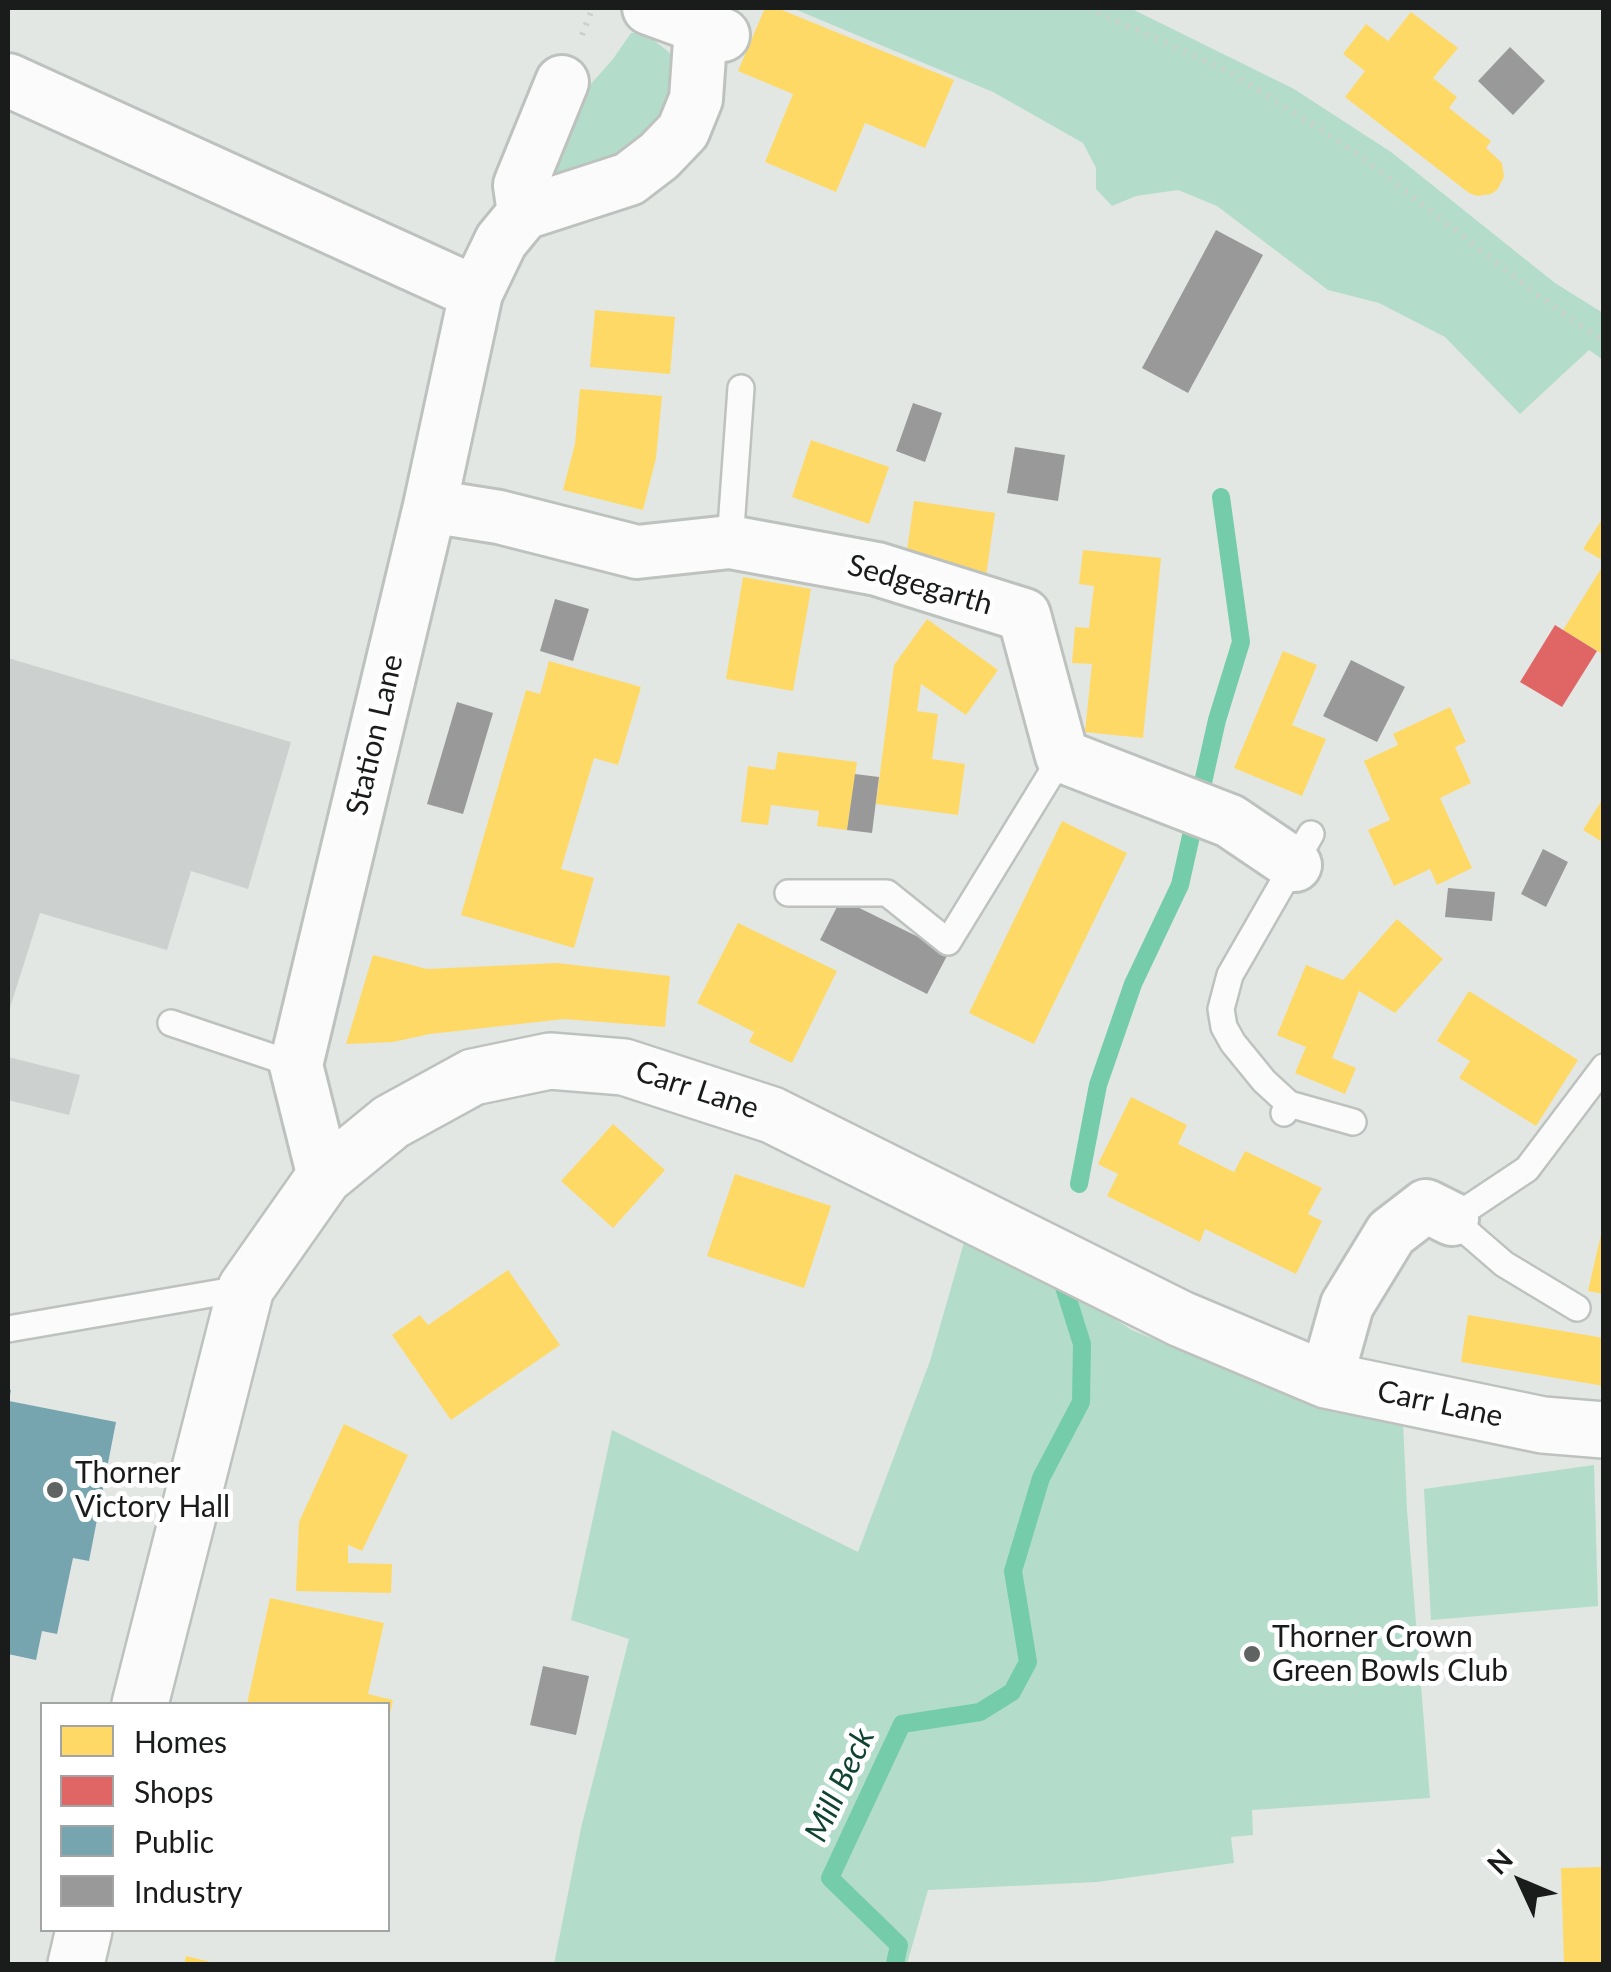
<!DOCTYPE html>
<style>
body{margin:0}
#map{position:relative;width:1611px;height:1972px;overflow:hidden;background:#e2e7e4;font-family:Lato,sans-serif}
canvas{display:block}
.frame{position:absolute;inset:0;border:10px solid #191c1b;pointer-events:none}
.legend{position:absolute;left:40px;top:1702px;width:350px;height:230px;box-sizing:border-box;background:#fff;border:2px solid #a3a4a4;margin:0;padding:12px 18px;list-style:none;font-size:30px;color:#191c1b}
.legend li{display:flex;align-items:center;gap:20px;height:50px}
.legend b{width:50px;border:2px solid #a3a4a4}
.north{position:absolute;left:1471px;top:1832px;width:100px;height:100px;-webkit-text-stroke:8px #fff;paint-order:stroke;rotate:314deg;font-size:28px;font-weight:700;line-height:40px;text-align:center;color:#191c1b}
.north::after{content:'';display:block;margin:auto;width:35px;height:45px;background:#191c1b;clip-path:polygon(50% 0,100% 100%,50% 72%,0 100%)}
</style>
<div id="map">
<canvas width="1611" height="1972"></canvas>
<div class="frame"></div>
<ul class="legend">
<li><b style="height:28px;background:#ffd966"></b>Homes</li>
<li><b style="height:28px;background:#e06666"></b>Shops</li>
<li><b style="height:28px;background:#76a5af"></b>Public</li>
<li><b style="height:28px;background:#999"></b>Industry</li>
</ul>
<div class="north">N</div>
</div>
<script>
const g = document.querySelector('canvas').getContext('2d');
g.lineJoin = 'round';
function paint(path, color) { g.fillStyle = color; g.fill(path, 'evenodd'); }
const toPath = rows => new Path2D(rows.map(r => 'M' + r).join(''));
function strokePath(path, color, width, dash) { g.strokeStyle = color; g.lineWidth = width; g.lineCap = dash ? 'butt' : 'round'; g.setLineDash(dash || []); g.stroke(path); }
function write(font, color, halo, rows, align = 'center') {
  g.font = font + ' Lato,sans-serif'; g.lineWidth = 10; g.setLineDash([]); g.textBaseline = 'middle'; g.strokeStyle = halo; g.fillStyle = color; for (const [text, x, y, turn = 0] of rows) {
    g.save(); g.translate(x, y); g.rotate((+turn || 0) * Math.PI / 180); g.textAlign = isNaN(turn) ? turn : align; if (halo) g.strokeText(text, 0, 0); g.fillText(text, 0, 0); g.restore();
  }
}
const green = toPath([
 [792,8,1130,8,1294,89,1391,152,1555,283,1603,313,1603,360,1589,350,1520,414,1445,337,1379,303,1328,290,1217,206,1178,190,1136,196,1112,206,1096,189,1096,168,1083,143,993,92],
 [643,32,669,52,674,63,669,110,614,164,550,176,577,79,590,85,613,59,631,33],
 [965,1239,1064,1287,1132,1330,1236,1373,1403,1421,1407,1510,1430,1798,1252,1810,1253,1835,1231,1837,1234,1863,1097,1882,928,1890,907,1964,554,1964,581,1828,629,1639,571,1620,612,1430,858,1552,930,1361],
 [1594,1465,1598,1606,1431,1620,1424,1489]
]);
const homes = toPath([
 [765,8,777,8,954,80,925,148,865,123,836,192,765,162,793,94,738,71],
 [1411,12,1458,48,1433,78,1457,97,1449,108,1491,141,1486,148,1502,163,1504,177,1497,190,1491,194,1477,196,1469,193,1345,97,1365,71,1343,54,1366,24,1388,41],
 [595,310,675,317,670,374,590,367],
 [580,389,662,396,656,458,643,510,563,490,575,444],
 [811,440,889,467,869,524,792,497],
 [914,501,995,513,986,576,905,564],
 [1604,516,1604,561,1583,549],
 [1083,550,1161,558,1143,738,1085,732,1092,664,1072,663,1075,627,1089,628,1094,586,1079,584],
 [1604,564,1604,655,1563,630],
 [743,577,811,589,793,691,726,679],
 [927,619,998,670,966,715,921,684,917,711,938,714,932,759,965,764,958,815,876,804,894,665],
 [1283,651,1317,665,1292,725,1326,739,1302,796,1234,768],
 [549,661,641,687,618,765,594,758,561,869,594,878,574,948,461,915,526,690,540,694],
 [1450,707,1466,742,1455,747,1471,783,1440,798,1472,868,1437,885,1430,869,1394,886,1368,830,1390,820,1364,761,1398,745,1393,734],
 [778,752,857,762,847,830,817,826,819,811,771,805,768,825,741,822,748,766,775,770],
 [1604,797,1604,843,1583,830],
 [1062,821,1127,853,1034,1044,969,1013],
 [1397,919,1443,959,1395,1013,1359,991,1332,1058,1356,1068,1345,1094,1295,1073,1306,1047,1277,1035,1306,965,1343,980],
 [738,923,837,971,792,1063,749,1042,754,1032,697,1003],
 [373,955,427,969,557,963,670,976,665,1027,564,1019,430,1034,393,1042,346,1044],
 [1469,991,1578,1060,1536,1126,1459,1078,1470,1061,1437,1041],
 [1131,1097,1187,1125,1178,1144,1234,1172,1245,1151,1322,1188,1308,1214,1322,1221,1296,1274,1205,1229,1200,1242,1107,1196,1118,1174,1098,1164],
 [613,1124,665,1170,613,1228,561,1181],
 [735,1174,831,1206,804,1288,707,1256],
 [1602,1230,1604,1230,1604,1294,1588,1291],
 [508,1270,560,1345,451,1420,392,1335,420,1315,428,1325],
 [1468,1315,1604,1338,1604,1386,1461,1362],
 [344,1424,408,1455,362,1551,348,1545,348,1563,392,1564,391,1593,296,1591,299,1522],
 [270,1598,384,1623,368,1694,393,1700,389,1718,388,1704,247,1704],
 [1604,1867,1604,1964,1564,1964,1561,1868],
 [186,1956,215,1963,215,1964,184,1964]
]);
const shops = toPath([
 [1555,625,1597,651,1562,707,1520,682]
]);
const public = toPath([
 [8,1389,11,1390,9,1401,116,1422,89,1561,73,1558,57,1634,42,1631,36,1660,8,1654]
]);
const industry = toPath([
 [1510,47,1545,81,1513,115,1478,81],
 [1216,230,1263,255,1188,393,1142,368],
 [913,403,942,413,925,462,896,451],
 [1015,447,1065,455,1058,501,1007,493],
 [555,599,589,609,573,661,540,651],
 [1351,660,1405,687,1377,742,1323,716],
 [457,702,493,713,463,814,427,804],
 [855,774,879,777,872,833,847,830],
 [1543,849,1568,862,1546,907,1521,894],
 [1448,888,1495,892,1492,921,1445,917],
 [841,899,949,952,927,994,820,940],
 [543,1666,589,1676,576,1735,530,1725]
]);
const stream = toPath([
 [1079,1184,1098,1085,1133,984,1180,885,1217,720,1241,642,1221,497],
 [895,1964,899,1945,830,1878,902,1724,980,1712,1012,1692,1028,1662,1013,1571,1041,1478,1081,1402,1082,1344,1064,1287]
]);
const building = toPath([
 [8,658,291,742,248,889,191,871,167,950,40,913,8,1014],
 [8,1057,80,1075,69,1115,8,1100]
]);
const path = toPath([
 [1088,8,1230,72,1354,151,1538,295,1604,342],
 [582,35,592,9]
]);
const service = toPath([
 [730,542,741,388],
 [788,893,887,893,948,942,1062,756],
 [171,1023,296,1065],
 [1289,1104,1264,1081,1233,1043,1224,1027,1221,1009,1230,975,1311,834],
 [1284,1113,1289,1104,1353,1122],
 [1577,1308,1504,1264,1452,1219,1527,1169,1604,1067],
 [8,1329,246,1288]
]);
const minor = toPath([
 [649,8,723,35],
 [8,80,476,293],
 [524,213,520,185,562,82],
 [430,506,499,517,637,552,730,542,877,569,1024,615,1062,756,1230,821,1295,865],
 [324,1177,296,1065,430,506,476,293,501,241,524,213,629,179,659,156,683,131,696,99,701,27],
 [1326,1380,1347,1305,1391,1233,1426,1206,1452,1219]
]);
const tertiary = toPath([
 [140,1704,246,1288,324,1177,391,1122,473,1077,550,1061,624,1067,772,1115,1181,1319,1326,1380,1543,1425,1604,1430],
 [76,1964,84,1930]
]);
const markers = [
 [55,1490,10,"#5f6361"],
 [1252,1654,10,"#5f6361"]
];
const streetNames = [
 ["Sedgegarth",920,585,16],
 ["Station Lane",375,735,-77],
 ["Carr Lane",697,1090,18],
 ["Carr Lane",1440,1404,12]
];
const poiNames = [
 ["Thorner",75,1473],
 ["Victory Hall",75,1507],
 ["Thorner Crown",1272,1637],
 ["Green Bowls Club",1272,1671]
];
const waterNames = [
 ["Mill Beck",840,1785,-65]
];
paint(green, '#b3ddca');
paint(homes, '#ffd966');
paint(shops, '#e06666');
paint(public, '#76a5af');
paint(industry, '#999');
strokePath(stream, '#74ccab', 18);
paint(building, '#ccd0ce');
strokePath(service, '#bec2bf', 30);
strokePath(minor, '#bec2bf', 58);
strokePath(tertiary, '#bec2bf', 60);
strokePath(path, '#cdcecd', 6, [2.5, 8]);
strokePath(service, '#fbfbfb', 25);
strokePath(minor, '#fbfbfb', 52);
strokePath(tertiary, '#fbfbfb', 55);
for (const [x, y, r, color] of markers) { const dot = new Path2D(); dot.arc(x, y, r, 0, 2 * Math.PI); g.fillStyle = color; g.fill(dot); strokePath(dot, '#fff', 4); }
write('30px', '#191c1b', '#fff', streetNames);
write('30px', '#191c1b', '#fff', poiNames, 'left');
write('italic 32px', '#104431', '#fff', waterNames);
</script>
